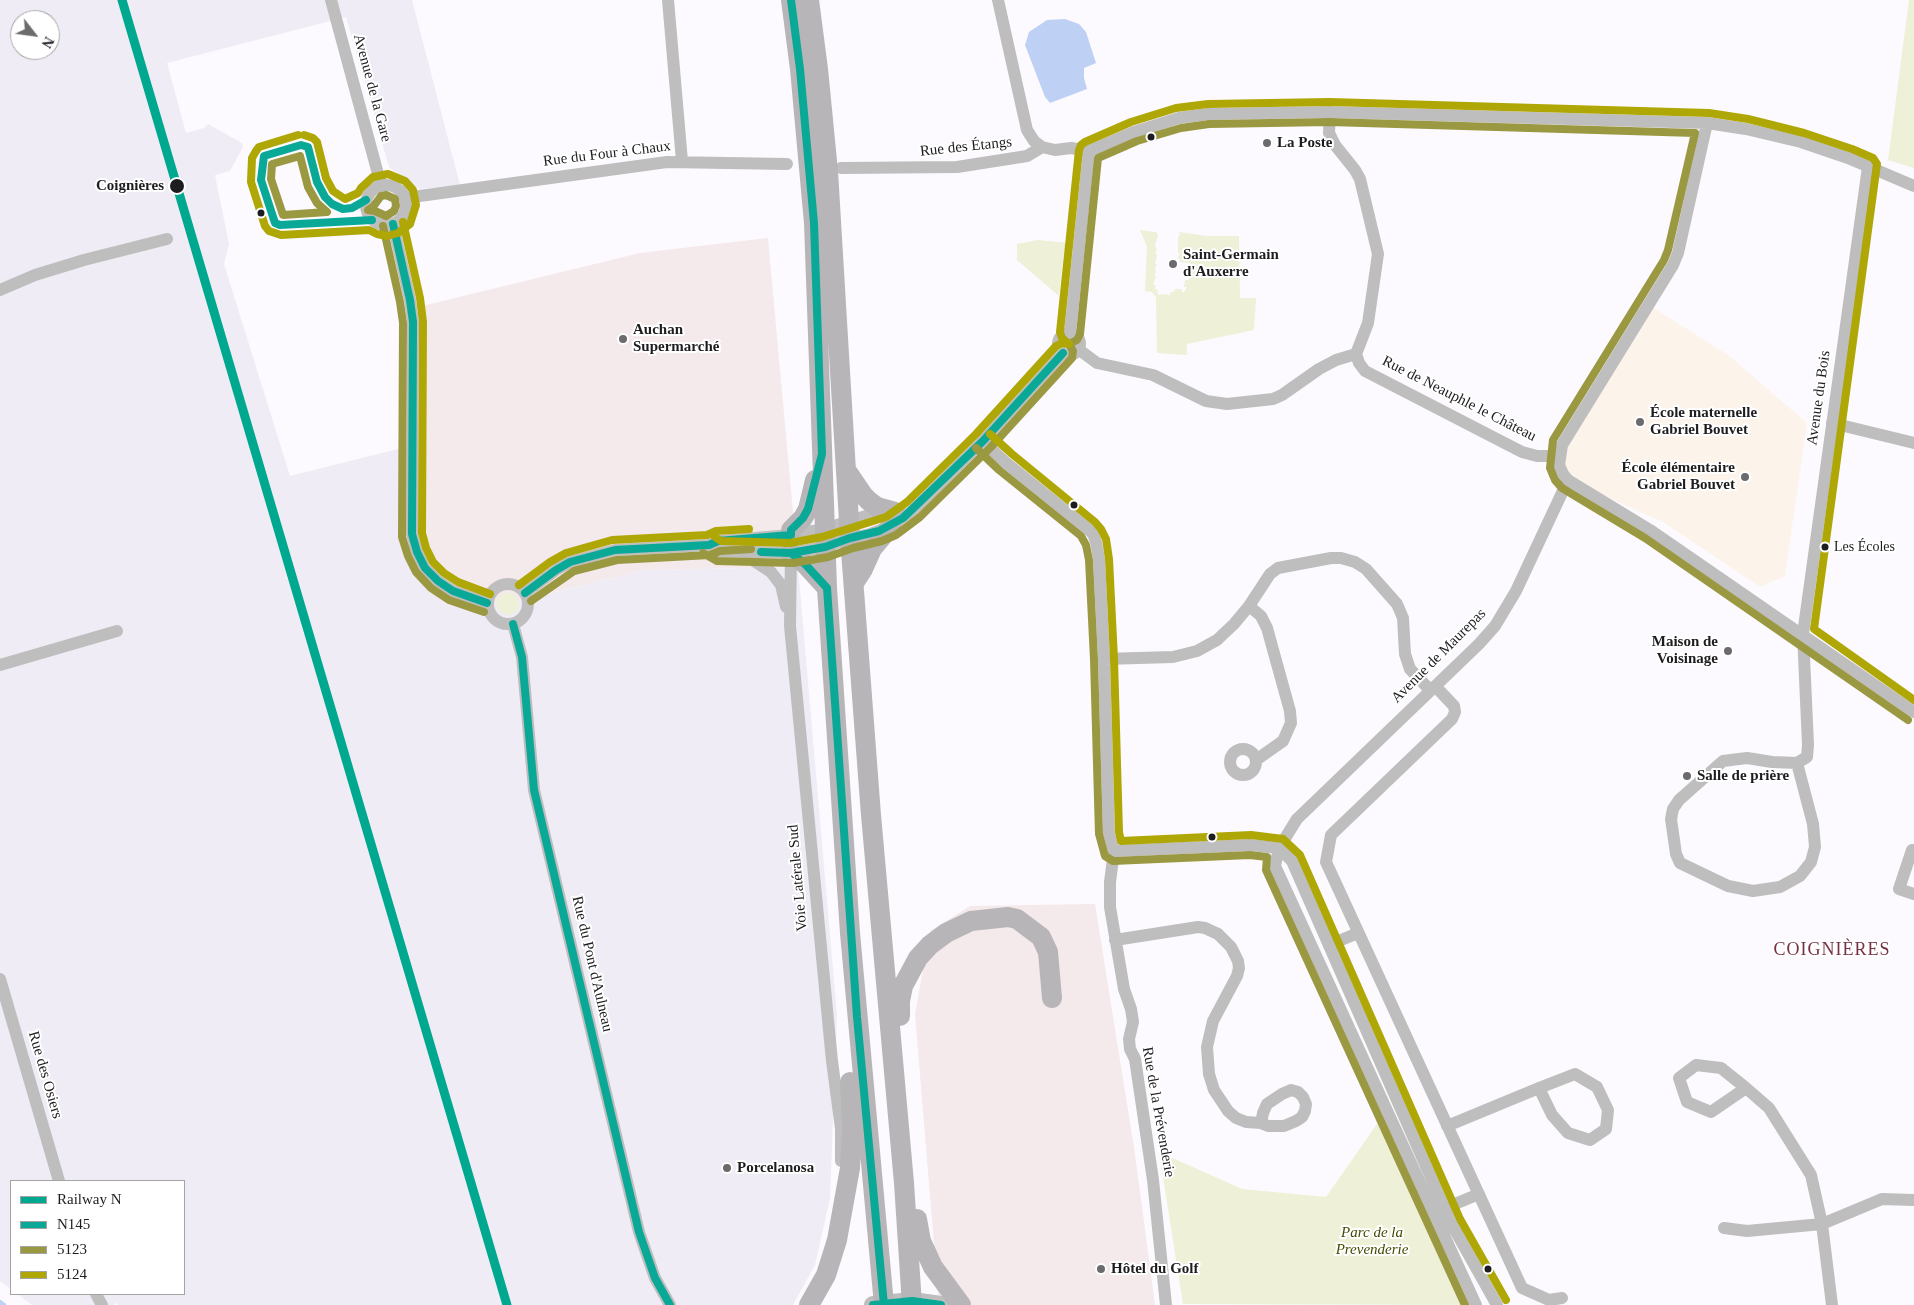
<!DOCTYPE html>
<meta charset="utf-8">
<style>
body{margin:0}
#map{position:relative;width:1914px;height:1305px;overflow:hidden;background:#fcfafe;font-family:"Times New Roman",serif}
canvas{display:block}
.legend{position:absolute;left:10px;top:1180px;width:175px;height:115px;box-sizing:border-box;background:#fff;border:1px solid #a5a4a5;margin:0;padding:6px 9px;list-style:none;font-size:15px;color:#1d1c1f}
.legend li{display:flex;align-items:center;gap:10px;height:25px}
.legend b{width:25px;border:1px solid #a5a4a5}
.north{position:absolute;left:10px;top:10px;width:50px;height:50px;box-sizing:border-box;background:#fff;border:1px solid #a5a4a5;border-radius:50%;rotate:120deg;font-size:14px;font-weight:700;line-height:20px;text-align:center;color:#1d1c1f}
.north::after{content:'';display:block;margin:auto;width:18px;height:22px;background:#6b6a6d;clip-path:polygon(50% 0,100% 100%,50% 72%,0 100%)}
</style>
<div id="map">
<canvas width="1914" height="1305"></canvas>
<ul class="legend">
<li><b style="height:6px;background:#00a88f"></b>Railway N</li>
<li><b style="height:6px;background:#0aa896"></b>N145</li>
<li><b style="height:6px;background:#9b9842"></b>5123</li>
<li><b style="height:6px;background:#afa706"></b>5124</li>
</ul>
<div class="north">N</div>
</div>
<script>
const g = document.querySelector('canvas').getContext('2d');
g.lineJoin = 'round';
function paint(path, color) { g.fillStyle = color; g.fill(path, 'evenodd'); }
const toPath = rows => new Path2D(rows.map(r => 'M' + r).join(''));
function strokePath(path, color, width, dash) { g.strokeStyle = color; g.lineWidth = width; g.lineCap = dash ? 'butt' : 'round'; g.setLineDash(dash || []); g.stroke(path); }
function write(font, color, halo, rows, align = 'center') {
  g.font = font + ' "Times New Roman",serif'; g.lineWidth = 4; g.setLineDash([]); g.textBaseline = 'middle'; g.strokeStyle = halo; g.fillStyle = color; for (const [text, x, y, turn = 0] of rows) {
    g.save(); g.translate(x, y); g.rotate((+turn || 0) * Math.PI / 180); g.textAlign = isNaN(turn) ? turn : align; if (halo) g.strokeText(text, 0, 0); g.fillText(text, 0, 0); g.restore();
  }
}
const commercial = toPath([
 [768,238,798,567,645,570,472,612,439,595,417,569,399,526,422,443,422,306,640,253],
 [1095,904,1135,1154,1155,1305,939,1305,915,1014,930,931,970,906]
]);
const built = toPath([
 [0,0,412,0,460,185,419,189,389,167,346,17,167,63,186,133,204,128,208,124,242,143,243,147,230,171,215,175,229,244,224,264,290,476,422,443,399,526,417,569,439,595,472,612,645,570,798,567,837,1015,830,1198,815,1265,793,1305,119,1305,116,1303,114,1305,32,1305,17,1294,184,1294,184,1181,11,1181,11,1289,0,1281],
 [20,20,50,20,50,50,20,50]
]);
const education = toPath([
 [1649,305,1728,355,1807,423,1785,576,1760,587,1663,522,1568,480,1559,456]
]);
const green = toPath([
 [1909,0,1914,0,1914,168,1888,160],
 [1140,230,1156,232,1158,236,1155,245,1157,250,1155,252,1157,256,1155,263,1157,266,1155,267,1156,273,1154,274,1156,277,1153,284,1156,286,1154,289,1157,289,1158,295,1167,294,1169,296,1171,292,1174,292,1175,289,1182,289,1182,292,1184,292,1187,287,1184,287,1185,280,1189,280,1190,263,1180,262,1180,259,1177,259,1180,254,1178,252,1178,237,1180,235,1179,232,1207,236,1239,236,1240,298,1256,298,1254,330,1187,344,1187,355,1157,353,1156,297,1152,292,1145,291,1147,247],
 [1038,240,1069,243,1064,252,1059,296,1017,260,1017,244],
 '497 604a11 11 0 1 1 22 0a11 11 0 1 1-22 0Z',
 [1384,1114,1469,1305,1183,1304,1159,1152,1242,1189,1326,1197]
]);
const water = toPath([
 [1065,19,1079,24,1086,32,1096,63,1084,68,1084,78,1087,89,1050,103,1045,97,1025,45,1029,32,1047,20]
]);
const stream = toPath([
 [0,1302,4,1305]
]);
const street = toPath([
 [331,0,381,185],
 [668,0,682,161],
 [998,0,1027,130,1034,141,1042,147],
 [1330,112,1329,133,1335,145,1355,170,1360,179,1378,254,1368,323,1356,354],
 [1707,123,1678,253,1673,265,1562,445,1559,465,1563,474,1568,480,1650,530,1914,712],
 [841,168,957,167,1027,156,1042,147,1055,150,1071,148,1089,151,1134,132,1179,118,1208,114,1330,112,1707,123,1746,129,1801,142,1848,158,1914,186],
 '366 205a20 20 0 1 1 40 0a20 20 0 1 1-40 0Z',
 [405,198,667,162,787,164],
 [393,224,410,300,413,322,412,534,417,552,425,568,438,581,453,591,487,603],
 [0,290,35,275,84,260,167,239],
 [1070,333,1089,151],
 '1058 344a11 11 0 1 1 22 0a11 11 0 1 1-22 0Z',
 [1078,349,1097,363,1153,375,1206,401,1227,404,1273,399,1282,395,1319,369,1336,360,1356,354],
 [1356,354,1359,363,1365,371,1522,452,1537,456,1559,456],
 [1832,423,1914,443],
 [983,441,1005,462,1088,529,1093,534,1096,542,1099,559,1104,659,1109,834,1114,851,1110,882,1110,907,1124,989,1131,1009,1133,1022,1129,1039,1130,1049,1135,1059,1153,1180,1166,1305],
 [709,545,718,551,791,553,825,547,850,538,867,535,891,526,913,510,983,441,1063,353],
 [744,551,754,561,771,572,781,585,786,607],
 [791,551,790,626,832,1061,841,1129,841,1161],
 '488 604a20 20 0 1 1 40 0a20 20 0 1 1-40 0Z',
 [525,593,556,570,570,562,615,550,709,545,718,541,791,535,824,529,866,516,888,513],
 [1249,606,1261,616,1267,628,1290,711,1291,723,1283,741,1256,760],
 [513,624,522,657,534,790,639,1232,655,1278,670,1305],
 [1104,659,1173,657,1197,651,1217,640,1234,624,1249,606,1270,574,1278,568,1331,558,1341,558,1355,562,1366,569,1397,604,1403,618,1405,654,1410,669,1430,690],
 [0,665,117,631],
 [1435,686,1454,706,1455,712,1452,719,1331,835,1326,862,1522,1288,1549,1300,1562,1298],
 '1230 762a13 13 0 1 1 26 0a13 13 0 1 1-26 0Z',
 [1797,763,1813,824,1815,847,1811,862,1800,876,1780,887,1753,891,1728,886,1680,863,1676,854,1671,819,1673,809,1679,800,1723,761,1747,758,1772,762,1797,763,1807,757,1808,745,1803,634,1868,167],
 [1279,848,1292,861,1451,1223,1497,1305],
 [1114,851,1250,845,1279,848],
 [1914,851,1912,850,1899,889,1914,894],
 [1115,940,1198,927,1205,928,1218,934,1231,947,1238,961,1239,968,1237,976,1213,1021,1207,1047,1209,1074,1214,1090,1228,1111,1236,1118,1246,1122,1261,1123,1268,1126,1284,1126,1296,1121,1302,1117,1305,1111,1306,1104,1303,1097,1298,1092,1291,1090,1282,1094,1267,1104,1263,1113,1261,1123],
 [1329,945,1358,933],
 [0,979,59,1181],
 [1746,1088,1711,1112,1687,1102,1679,1078,1696,1065,1721,1068,1746,1088,1769,1108,1811,1175,1822,1224,1832,1305],
 [1447,1126,1539,1088,1575,1074,1597,1087,1608,1110,1606,1129,1590,1140,1568,1133,1552,1115,1539,1088],
 [1445,1208,1479,1194],
 [1724,1228,1747,1231,1822,1224,1882,1199,1914,1200],
 [96,1294,102,1305],
 [1476,1305,1275,866,1279,848,1297,819,1479,644,1495,626,1516,591,1568,480]
]);
const secondary = toPath([
 [873,1305,912,1301,941,1305]
]);
const primary = toPath([
 [791,0,800,69,814,223,827,588,850,933,884,1305],
 [809,0,818,69,828,171,850,538,871,815,904,1183,912,1305],
 [848,473,863,495,869,501,877,507,895,512],
 [791,535,791,530,803,518,808,509,815,480],
 [791,553,805,564,827,588],
 [854,583,863,569,872,549,891,526],
 [900,1016,900,1001,903,986,918,958,930,945,946,933,971,921,1008,917,1017,919,1041,937,1048,952,1052,998],
 [917,1219,921,1241,933,1267,961,1305],
 [809,1305,826,1275,837,1240,850,1168,852,1130,850,1082]
]);
const bus1 = toPath([
 [366,200,352,208,343,209,332,204,325,197,317,182,308,147,301,145,264,156,261,180,275,223,280,225,372,220],
 [393,224,410,300,413,322,412,534,417,552,425,568,438,581,453,591,487,603],
 [761,552,791,553,825,547,850,538,879,531,903,518,983,441,1063,353],
 [791,553,805,564,827,588,857,1017,884,1305],
 [525,593,556,570,570,562,615,550,709,545,718,541,791,535,791,530,803,518,808,509,822,454,814,223,800,69,791,0],
 [513,624,522,657,534,790,639,1232,655,1278,670,1305],
 [873,1305,912,1301,941,1305]
]);
const bus2 = toPath([
 [300,156,308,187,317,203,327,212,283,215,271,179,272,164,300,156],
 [386,195,395,199,396,206,394,211,386,216,375,211,368,210,373,207,381,196,386,195],
 [383,226,400,302,403,323,402,537,408,556,416,572,431,588,449,600,484,612],
 [976,448,999,470,1081,536,1086,545,1089,560,1094,659,1099,834,1105,856,1113,861,1250,855,1267,857,1266,870,1465,1305],
 [703,553,717,561,793,563,828,557,853,548,882,541,896,535,920,517,990,448,1072,358,1073,351,1069,344,1077,340,1080,334,1098,158,1137,141,1181,128,1209,124,1330,122,1695,133,1668,250,1664,260,1553,440,1550,468,1555,480,1562,488,1645,538,1908,720],
 [531,601,574,571,617,560,710,555,720,551,751,549]
]);
const bus3 = toPath([
 [298,135,259,147,256,151,252,158,251,182,265,226,269,231,281,235,369,230,377,234,387,236,398,233,410,224,416,205,413,190,405,181,388,174,373,177,361,188,358,193,345,199,333,191,326,178,317,142,313,138,304,135],
 [403,222,420,298,423,322,422,533,426,548,433,562,444,573,458,582,490,594],
 [990,434,1012,454,1095,522,1101,529,1106,539,1109,559,1114,659,1119,832,1121,841,1251,835,1283,839,1300,855,1460,1219,1506,1300],
 [715,537,721,541,790,543,822,537,886,517,907,502,976,434,1056,346,1062,343,1069,344,1062,338,1060,332,1079,150,1081,145,1085,142,1131,122,1176,108,1208,104,1330,102,1709,113,1748,119,1804,133,1852,149,1873,158,1877,164,1814,629,1914,700],
 [519,585,550,562,566,553,612,540,707,535,716,531,749,529]
]);
const rail1 = toPath([
 [122,0,507,1305]
]);
const markers = [
 [1151,137,4.5,"#1d1c1f"],
 [1267,143,5,"#6b6a6d"],
 [177,186,8,"#1d1c1f"],
 [261,213,4.5,"#1d1c1f"],
 [1173,264,5,"#6b6a6d"],
 [623,339,5,"#6b6a6d"],
 [1640,422,5,"#6b6a6d"],
 [1745,477,5,"#6b6a6d"],
 [1074,505,4.5,"#1d1c1f"],
 [1825,547,4.5,"#1d1c1f"],
 [1728,651,5,"#6b6a6d"],
 [1687,776,5,"#6b6a6d"],
 [1212,837,4.5,"#1d1c1f"],
 [727,1168,5,"#6b6a6d"],
 [1101,1269,5,"#6b6a6d"],
 [1488,1269,4.5,"#1d1c1f"]
];
const busNames = [
 ["Les Écoles",1834,547]
];
const streetNames = [
 ["Avenue de la Gare",372,88,75],
 ["Rue des Étangs",966,147,-6],
 ["Rue du Four à Chaux",607,154,-7],
 ["Avenue du Bois",1819,398,-82],
 ["Rue de Neauphle le Château",1459,399,27],
 ["Avenue de Maurepas",1439,656,-45],
 ["Voie Latérale Sud",798,878,-95],
 ["Rue du Pont d'Aulneau",592,964,77],
 ["Rue des Osiers",45,1075,74],
 ["Rue de la Prévenderie",1158,1112,80]
];
const poiNames = [
 ["La Poste",1277,143],
 ["Saint-Germain",1183,255],
 ["d'Auxerre",1183,272],
 ["Auchan",633,330],
 ["Supermarché",633,347],
 ["École maternelle",1650,413],
 ["Gabriel Bouvet",1650,430],
 ["École élémentaire",1735,468,"right"],
 ["Gabriel Bouvet",1735,485,"right"],
 ["Maison de",1718,642,"right"],
 ["Voisinage",1718,659,"right"],
 ["Salle de prière",1697,776],
 ["Porcelanosa",737,1168],
 ["Hôtel du Golf",1111,1269]
];
const stopNames = [
 ["Coignières",164,186]
];
const parkNames = [
 ["Parc de la",1372,1233],
 ["Prevenderie",1372,1250]
];
const quarterNames = [
 ["COIGNIÈRES",1832,950]
];
paint(commercial, '#f4e9eb');
paint(built, '#f0ecf5');
paint(education, '#fcf4eb');
paint(green, '#eef0d7');
paint(water, '#bfd0f5');
strokePath(stream, '#bfd0f5', 4.5);
strokePath(street, '#bfbebe', 12);
strokePath(secondary, '#bfbdbd', 18);
strokePath(primary, '#b7b5b7', 20);
strokePath(bus1, '#0aa896', 8);
strokePath(bus2, '#9b9842', 8);
strokePath(bus3, '#afa706', 8);
strokePath(rail1, '#00a88f', 9);
for (const [x, y, r, color] of markers) { const dot = new Path2D(); dot.arc(x, y, r, 0, 2 * Math.PI); g.fillStyle = color; g.fill(dot); strokePath(dot, '#fff', 2); }
write('14px', '#1d1c1f', '#fff', busNames, 'left');
write('15px', '#1d1c1f', '#fff', streetNames);
write('bold 15px', '#1d1c1f', '#fff', poiNames, 'left');
write('bold 15px', '#1d1c1f', '#fff', stopNames, 'right');
write('italic 15px', '#464a03', '#fff', parkNames);
g.letterSpacing = '1px';
write('18px', '#773141', '#fff', quarterNames);
g.letterSpacing = '0px';
</script>
